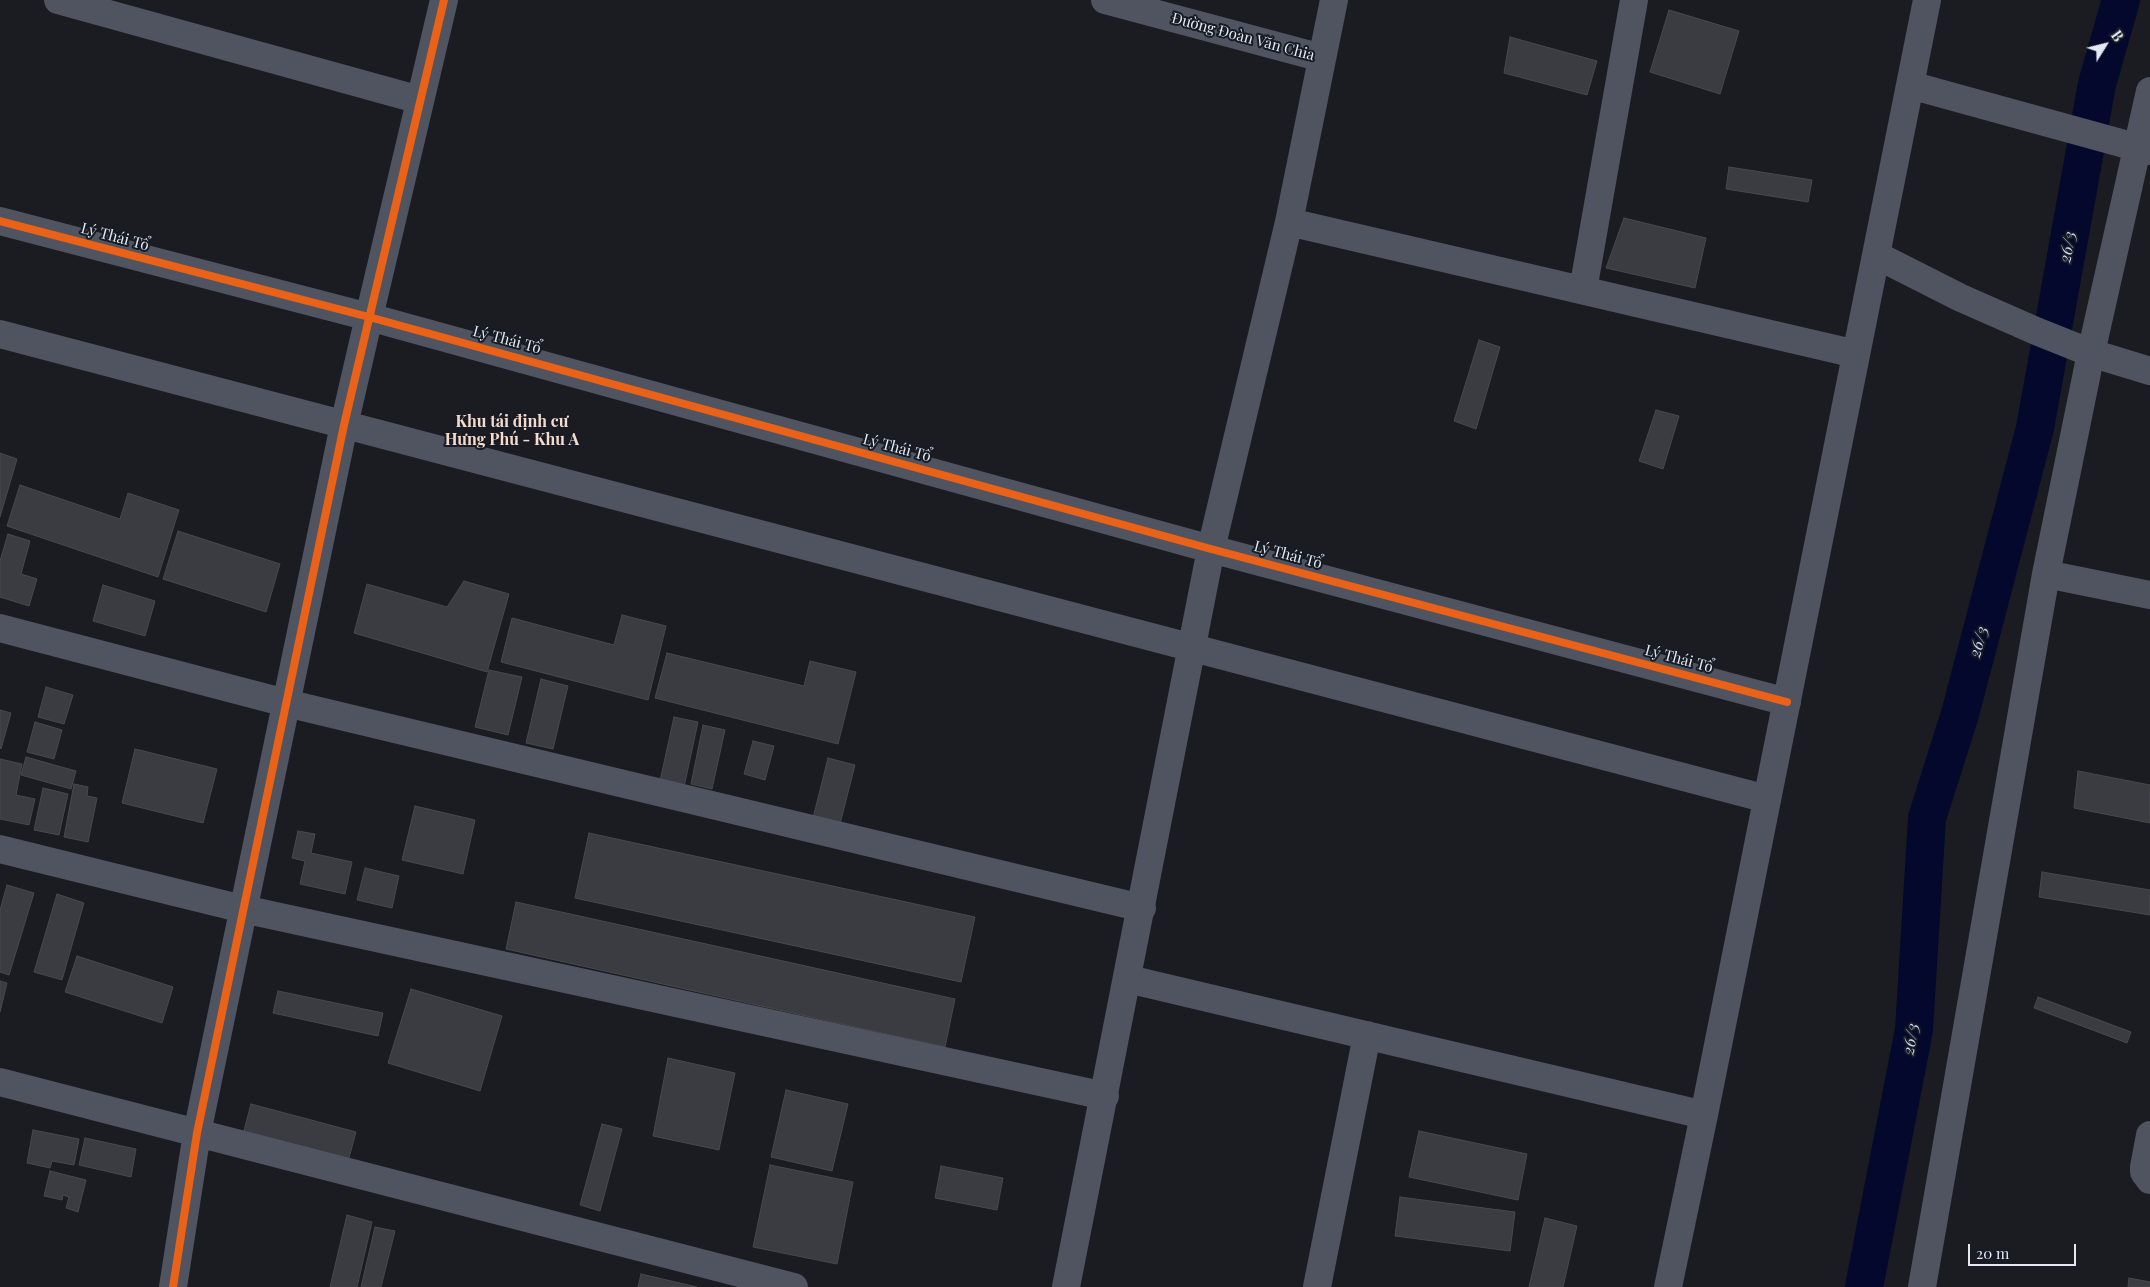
<!DOCTYPE html>
<meta charset="utf-8">
<style>
body{margin:0}
#map{position:relative;width:2150px;height:1287px;overflow:hidden;background:#1a1c22;font-family:"Playfair Display",serif}
canvas{display:block}
.north{position:absolute;left:2080px;top:20px;width:50px;height:50px;-webkit-text-stroke:4px #161b25;paint-order:stroke;rotate:54deg;font-size:14px;font-weight:700;line-height:20px;text-align:center;color:#e5e8f0}
.north::after{content:'';display:block;margin:auto;width:18px;height:22px;background:#e5e8f0;clip-path:polygon(50% 0,100% 100%,50% 72%,0 100%)}
.scale{position:absolute;left:1968px;top:1244px;width:108px;height:22px;box-sizing:border-box;border:2px solid #e5e8f0;border-top:0;padding-left:6px;font-size:15px;line-height:18px;white-space:nowrap;color:#e5e8f0;-webkit-text-stroke:4px #161b25;paint-order:stroke}
</style>
<div id="map">
<canvas width="2150" height="1287"></canvas>
<div class="north">B</div>
<div class="scale">20 m</div>
</div>
<script>
const g = document.querySelector('canvas').getContext('2d');
g.lineJoin = 'round';
const toPath = rows => new Path2D(rows.map(r => 'M' + r).join(''));
function strokePath(path, color, width, dash) { g.strokeStyle = color; g.lineWidth = width; g.lineCap = dash ? 'butt' : 'round'; g.setLineDash(dash || []); g.stroke(path); }
function paint(path, color) { g.fillStyle = color; g.fill(path, 'evenodd'); }
function write(font, color, halo, rows, align = 'center') {
  g.font = font + ' "Playfair Display",serif'; g.lineWidth = 4; g.setLineDash([]); g.textBaseline = 'middle'; g.strokeStyle = halo; g.fillStyle = color; for (const [text, x, y, turn = 0] of rows) {
    g.save(); g.translate(x, y); g.rotate((+turn || 0) * Math.PI / 180); g.textAlign = isNaN(turn) ? turn : align; if (halo) g.strokeText(text, 0, 0); g.fillText(text, 0, 0); g.restore();
  }
}
const canal = toPath([
 [1864,1287,1914,1030,1927,818,1960,714,2035,428,2097,84,2121,0]
]);
const building = toPath([
 [1669,10,1739,31,1720,94,1650,72,1669,10],
 [1510,37,1597,61,1587,95,1504,73,1510,37],
 [1729,167,1812,180,1808,202,1726,189,1729,167],
 [1624,218,1706,238,1695,288,1606,268,1624,218],
 [1479,340,1500,347,1476,429,1454,421,1479,340],
 [1656,410,1679,416,1663,469,1639,461,1656,410],
 [0,453,17,459,0,517,0,453],
 [20,485,120,519,128,493,179,510,158,577,7,526,20,485],
 [178,531,280,564,266,612,163,579,178,531],
 [8,534,30,541,21,574,37,579,29,606,0,597,0,561,8,534],
 [464,581,509,594,487,672,354,633,367,584,447,607,464,581],
 [103,585,155,601,145,636,93,621,103,585],
 [622,615,666,626,648,700,501,662,512,618,614,645,622,615],
 [667,653,804,686,810,661,856,672,838,744,655,698,667,653],
 [489,670,522,677,508,735,475,727,489,670],
 [541,679,568,686,553,749,526,743,541,679],
 [46,687,73,695,64,724,38,717,46,687],
 [0,710,11,713,1,749,0,748,0,710],
 [674,717,698,722,684,787,660,781,674,717],
 [35,722,62,730,54,759,27,752,35,722],
 [703,725,725,730,712,789,691,784,703,725],
 [753,741,774,746,765,780,744,774,753,741],
 [135,749,217,769,203,823,122,803,135,749],
 [26,757,76,771,71,789,21,775,26,757],
 [828,758,855,765,839,828,812,822,828,758],
 [0,759,22,764,16,795,35,799,29,825,0,819,0,759],
 [2078,771,2150,785,2150,823,2074,808,2078,771],
 [74,784,88,787,87,796,97,798,88,842,64,837,74,784],
 [43,788,68,794,59,835,34,830,43,788],
 [415,806,475,820,463,874,402,860,415,806],
 [298,831,315,834,311,853,352,862,345,894,300,884,305,861,292,858,298,831],
 [589,833,975,917,961,982,575,898,589,833],
 [365,868,399,876,392,908,357,900,365,868],
 [2042,872,2150,890,2150,915,2039,897,2042,872],
 [7,885,34,893,9,975,0,972,0,910,7,885],
 [57,894,84,903,62,980,34,972,57,894],
 [516,902,955,999,945,1047,506,949,516,902],
 [77,956,173,987,162,1023,65,992,77,956],
 [0,981,7,983,0,1012,0,981],
 [411,989,502,1016,480,1091,388,1063,411,989],
 [278,991,383,1013,378,1036,273,1013,278,991],
 [2038,997,2131,1032,2127,1043,2034,1008,2038,997],
 [668,1058,735,1073,719,1150,653,1136,668,1058],
 [786,1090,848,1104,832,1171,771,1157,786,1090],
 [251,1104,356,1132,347,1165,242,1138,251,1104],
 [602,1124,622,1129,600,1211,580,1205,602,1124],
 [33,1130,79,1139,74,1165,52,1161,50,1168,27,1163,33,1130],
 [1419,1131,1527,1154,1518,1200,1409,1177,1419,1131],
 [85,1138,136,1149,131,1177,79,1165,85,1138],
 [770,1165,853,1182,837,1264,753,1247,770,1165],
 [941,1166,1003,1178,997,1210,935,1198,941,1166],
 [50,1171,86,1180,78,1212,66,1208,69,1197,63,1195,62,1200,44,1196,50,1171],
 [1400,1197,1515,1212,1510,1251,1395,1236,1400,1197],
 [347,1215,372,1222,357,1287,330,1287,347,1215],
 [1545,1218,1577,1226,1563,1287,1529,1287,1545,1218],
 [375,1227,395,1231,381,1287,361,1287,375,1227],
 [641,1274,697,1287,638,1287,641,1274],
 [2129,1278,2150,1282,2150,1287,2128,1287,2129,1278]
]);
const minor = toPath([
 [58,0,420,100],
 [1105,0,1322,58],
 [1910,85,2150,151],
 [2150,91,2091,353,2046,574,2150,595],
 [1289,222,1856,354],
 [1876,255,1961,298,2036,331,2091,353,2150,371],
 [1583,290,1634,0],
 [369,317,444,0],
 [1211,549,1289,222,1334,0],
 [0,628,286,703,1142,908],
 [0,849,243,909,1105,1096],
 [1128,979,1704,1115],
 [0,1082,794,1287],
 [2150,1135,2144,1167,2144,1172,2150,1180],
 [173,1287,197,1133,344,425],
 [1317,1287,1367,1035],
 [1668,1287,1704,1115,1927,0],
 [1922,1287,2046,574]
]);
const tertiary = toPath([
 [0,221,369,317,1211,549,1787,702],
 [0,334,1767,799],
 [344,425,369,317],
 [1066,1287,1211,549]
]);
const cycleway = toPath([
 [0,221,369,317,1211,549,1787,702],
 [173,1287,197,1133,344,425,444,0]
]);
const streetNames = [
 ["Đường Đoàn Văn Chia",1243,37,15],
 ["Lý Thái Tổ",115,237,15],
 ["Lý Thái Tổ",507,340,15],
 ["Lý Thái Tổ",897,448,15],
 ["Lý Thái Tổ",1288,555,15],
 ["Lý Thái Tổ",1679,659,15]
];
const waterNames = [
 ["26/3",2068,247,-80],
 ["26/3",1979,642,-75],
 ["26/3",1911,1039,-81]
];
const neighbourhoodNames = [
 ["Khu tái định cư",512,422],
 ["Hưng Phú - Khu A",512,440]
];
strokePath(canal, '#04082c', 38);
paint(building, '#3a3c41');
strokePath(building, '#47494d', 1);
strokePath(minor, '#505460', 28);
strokePath(tertiary, '#505460', 28);
strokePath(cycleway, '#ea6118', 8);
write('15px', '#e5e8f0', '#161b25', streetNames);
write('italic 16px', '#d0ddfb', '#161b25', waterNames);
write('bold 16px', '#f7dbc8', '#161b25', neighbourhoodNames);
</script>
